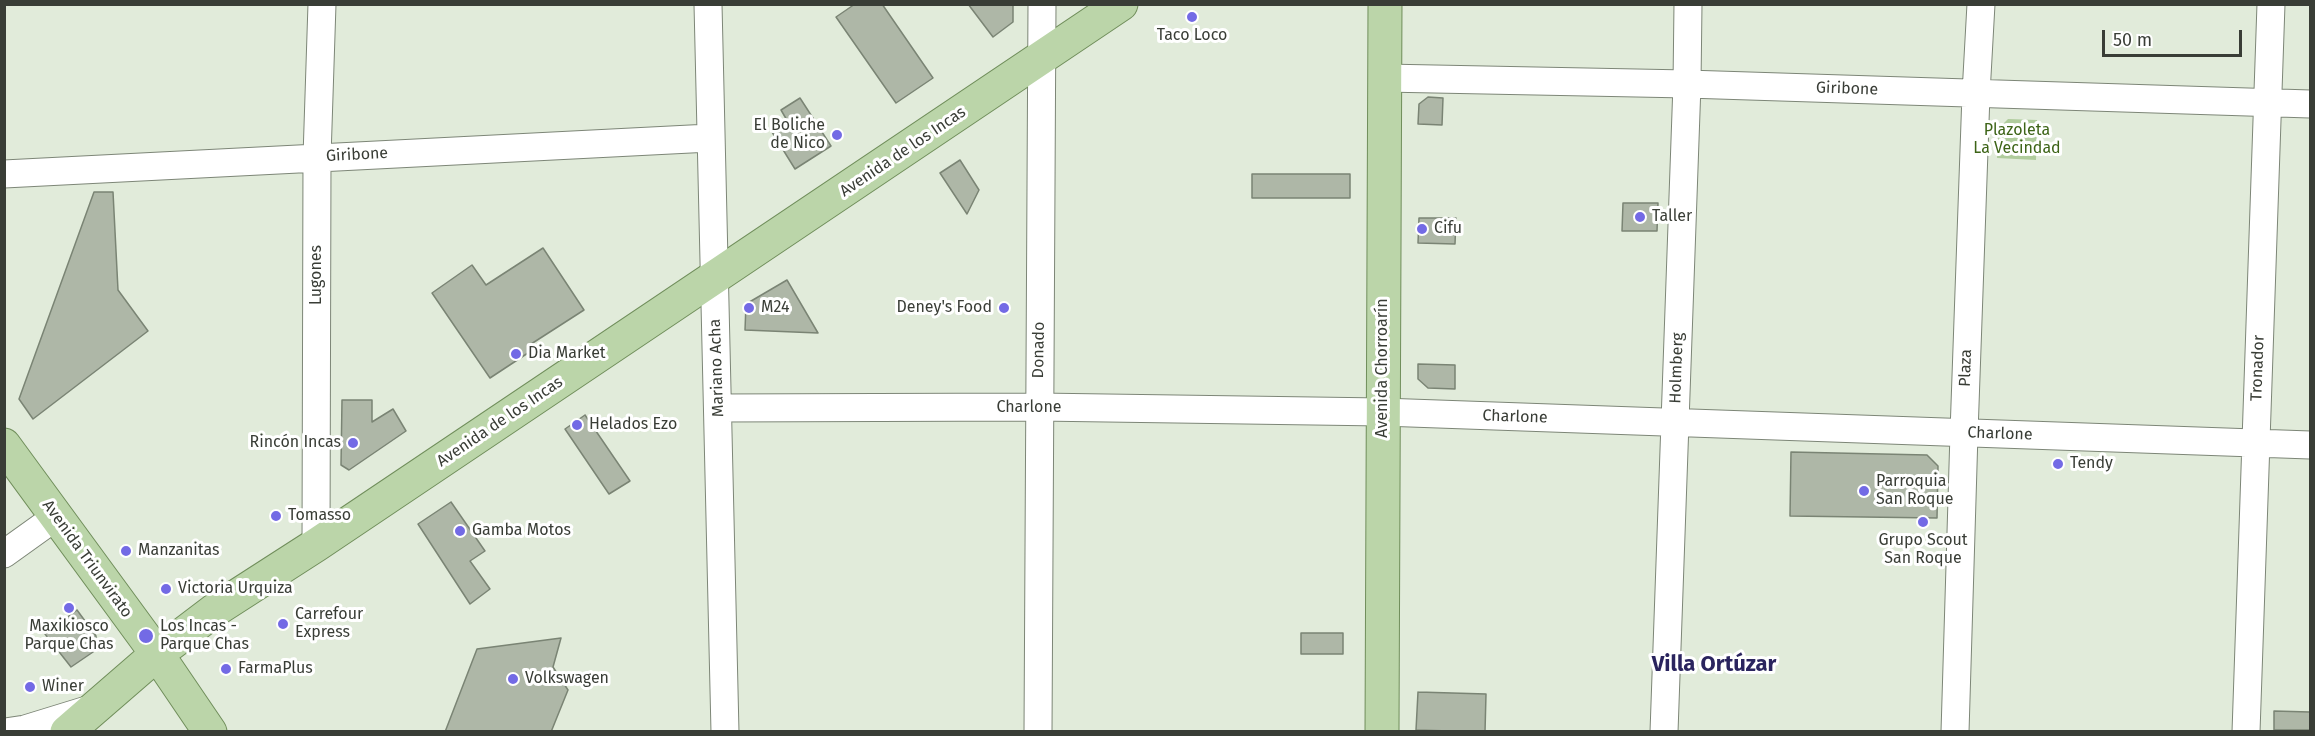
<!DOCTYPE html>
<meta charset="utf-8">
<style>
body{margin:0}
#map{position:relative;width:2315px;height:736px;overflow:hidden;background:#e1ebda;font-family:"Fira Sans",sans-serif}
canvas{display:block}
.frame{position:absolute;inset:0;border:6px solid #393d36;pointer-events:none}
.scale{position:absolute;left:2102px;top:30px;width:140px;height:27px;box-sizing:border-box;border:3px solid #393d36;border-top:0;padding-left:8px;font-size:18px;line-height:21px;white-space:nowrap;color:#393d36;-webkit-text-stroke:4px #fff;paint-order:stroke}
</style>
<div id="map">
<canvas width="2315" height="736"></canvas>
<div class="frame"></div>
<div class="scale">50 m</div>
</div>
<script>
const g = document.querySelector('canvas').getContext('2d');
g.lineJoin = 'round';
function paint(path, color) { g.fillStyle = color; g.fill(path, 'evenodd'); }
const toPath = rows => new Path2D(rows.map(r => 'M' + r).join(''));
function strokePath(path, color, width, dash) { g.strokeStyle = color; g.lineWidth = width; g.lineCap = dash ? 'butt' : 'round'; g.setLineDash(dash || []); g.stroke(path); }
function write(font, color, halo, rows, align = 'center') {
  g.font = font + ' "Fira Sans",sans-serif'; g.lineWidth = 6; g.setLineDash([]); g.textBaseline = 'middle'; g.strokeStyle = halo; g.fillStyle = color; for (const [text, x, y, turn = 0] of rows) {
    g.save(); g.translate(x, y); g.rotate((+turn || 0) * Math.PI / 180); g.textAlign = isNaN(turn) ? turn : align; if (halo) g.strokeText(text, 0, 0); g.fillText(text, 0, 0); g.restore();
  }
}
const green = toPath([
 [2008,119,2037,120,2036,160,1997,158,1998,129]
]);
const building = toPath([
 [855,4,882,4,933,78,896,103,836,17,855,4],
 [968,4,1013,4,1013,22,993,37,968,4],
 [1428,97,1443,98,1442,125,1418,124,1419,104,1428,97],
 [800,98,831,146,795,169,772,132,788,122,781,110,800,98],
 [960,160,979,190,967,214,940,173,960,160],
 [1252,174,1350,174,1350,198,1252,198,1252,174],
 [94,192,113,192,118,290,148,331,33,419,19,399,94,192],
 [1623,203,1658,203,1657,231,1622,231,1623,203],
 [1419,218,1456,218,1455,244,1418,243,1419,218],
 [543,248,584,310,528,346,531,351,490,378,432,293,472,265,486,285,543,248],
 [787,280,818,333,745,330,746,304,787,280],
 [1418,364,1455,365,1455,389,1428,388,1418,379,1418,364],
 [342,400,372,400,372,422,393,409,406,431,349,470,341,465,342,400],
 [585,415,630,481,609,494,565,429,585,415],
 [1791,452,1927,455,1938,466,1937,518,1790,516,1791,452],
 [451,502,485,551,470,561,490,589,470,604,418,524,451,502],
 [77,610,96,636,96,650,71,667,45,634,77,610],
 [1301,633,1343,633,1343,654,1301,654,1301,633],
 [561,638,553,667,568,690,551,732,445,732,477,649,561,638],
 [1418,692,1486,694,1485,732,1416,730,1418,692],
 [2274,711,2310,712,2310,730,2274,730,2274,711]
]);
const minor = toPath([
 [708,4,725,732],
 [1384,78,1687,84,2310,104],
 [4,174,710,138],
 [718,408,1038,407,1382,412,2310,445],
 [316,545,317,157,322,4],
 [4,554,57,516],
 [5,732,25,729,90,709],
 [1038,732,1042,4],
 [1664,732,1687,84,1688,4],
 [1955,732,1964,433,1976,94,1981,4],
 [2246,732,2271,4]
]);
const major = toPath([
 [4,445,157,654,210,732],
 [67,732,157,654,215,610,316,545,1121,4],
 [1382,732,1385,4]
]);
const markers = [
 [1192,17,6,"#736ae5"],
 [837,135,6,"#736ae5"],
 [1640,217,6,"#736ae5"],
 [1422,229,6,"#736ae5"],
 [749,308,6,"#736ae5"],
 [1004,308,6,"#736ae5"],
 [516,354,6,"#736ae5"],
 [577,425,6,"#736ae5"],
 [353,443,6,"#736ae5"],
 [2058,464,6,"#736ae5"],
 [1864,491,6,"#736ae5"],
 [276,516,6,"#736ae5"],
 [1923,522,6,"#736ae5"],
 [460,531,6,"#736ae5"],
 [126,551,6,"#736ae5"],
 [166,589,6,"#736ae5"],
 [69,608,6,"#736ae5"],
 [283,624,6,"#736ae5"],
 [146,636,8,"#736ae5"],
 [226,669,6,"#736ae5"],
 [513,679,6,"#736ae5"],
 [30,687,6,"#736ae5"]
];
const poiNames = [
 ["Taco Loco",1192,36,"center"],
 ["El Boliche",825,126,"right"],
 ["de Nico",825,144,"right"],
 ["Taller",1652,217],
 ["Cifu",1434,229],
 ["M24",761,308],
 ["Deney's Food",992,308,"right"],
 ["Dia Market",528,354],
 ["Helados Ezo",589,425],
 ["Rincón Incas",341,443,"right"],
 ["Tendy",2070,464],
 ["Parroquia",1876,482],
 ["San Roque",1876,500],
 ["Tomasso",288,516],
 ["Gamba Motos",472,531],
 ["Grupo Scout",1923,541,"center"],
 ["San Roque",1923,559,"center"],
 ["Manzanitas",138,551],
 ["Victoria Urquiza",178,589],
 ["Carrefour",295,615],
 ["Express",295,633],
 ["Maxikiosco",69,627,"center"],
 ["Parque Chas",69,645,"center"],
 ["Los Incas -",160,627],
 ["Parque Chas",160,645],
 ["FarmaPlus",238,669],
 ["Volkswagen",525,679],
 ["Winer",42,687]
];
const streetNames = [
 ["Giribone",1847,89,2],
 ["Avenida de los Incas",903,152,-34],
 ["Giribone",357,155,-3],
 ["Lugones",317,275,-90],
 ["Donado",1039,350,-89],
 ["Mariano Acha",717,368,-92],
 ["Avenida Chorroarín",1383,368,-90],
 ["Holmberg",1677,368,-88],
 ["Plaza",1966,368,-88],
 ["Tronador",2258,368,-88],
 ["Charlone",1029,408],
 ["Charlone",1515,417,2],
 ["Avenida de los Incas",500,422,-34],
 ["Charlone",2000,434,2],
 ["Avenida Triunvirato",87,559,54]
];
const parkNames = [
 ["Plazoleta",2017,131],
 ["La Vecindad",2017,149]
];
const districtNames = [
 ["Villa Ortúzar",1714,665]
];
paint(green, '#b0cc9d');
paint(building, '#aeb7a7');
strokePath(building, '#7a8474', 1.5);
strokePath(minor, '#7d8677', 29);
strokePath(major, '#708e5b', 35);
strokePath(minor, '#fff', 27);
strokePath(major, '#bbd5a9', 33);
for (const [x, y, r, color] of markers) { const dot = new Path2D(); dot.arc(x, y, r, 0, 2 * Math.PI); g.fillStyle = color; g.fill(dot); strokePath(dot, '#fff', 2); }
write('16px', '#393d36', '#fff', poiNames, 'left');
write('16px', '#393d36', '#fff', streetNames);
write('16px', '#3d6417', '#fff', parkNames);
write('bold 22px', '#2a245e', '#fff', districtNames);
</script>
